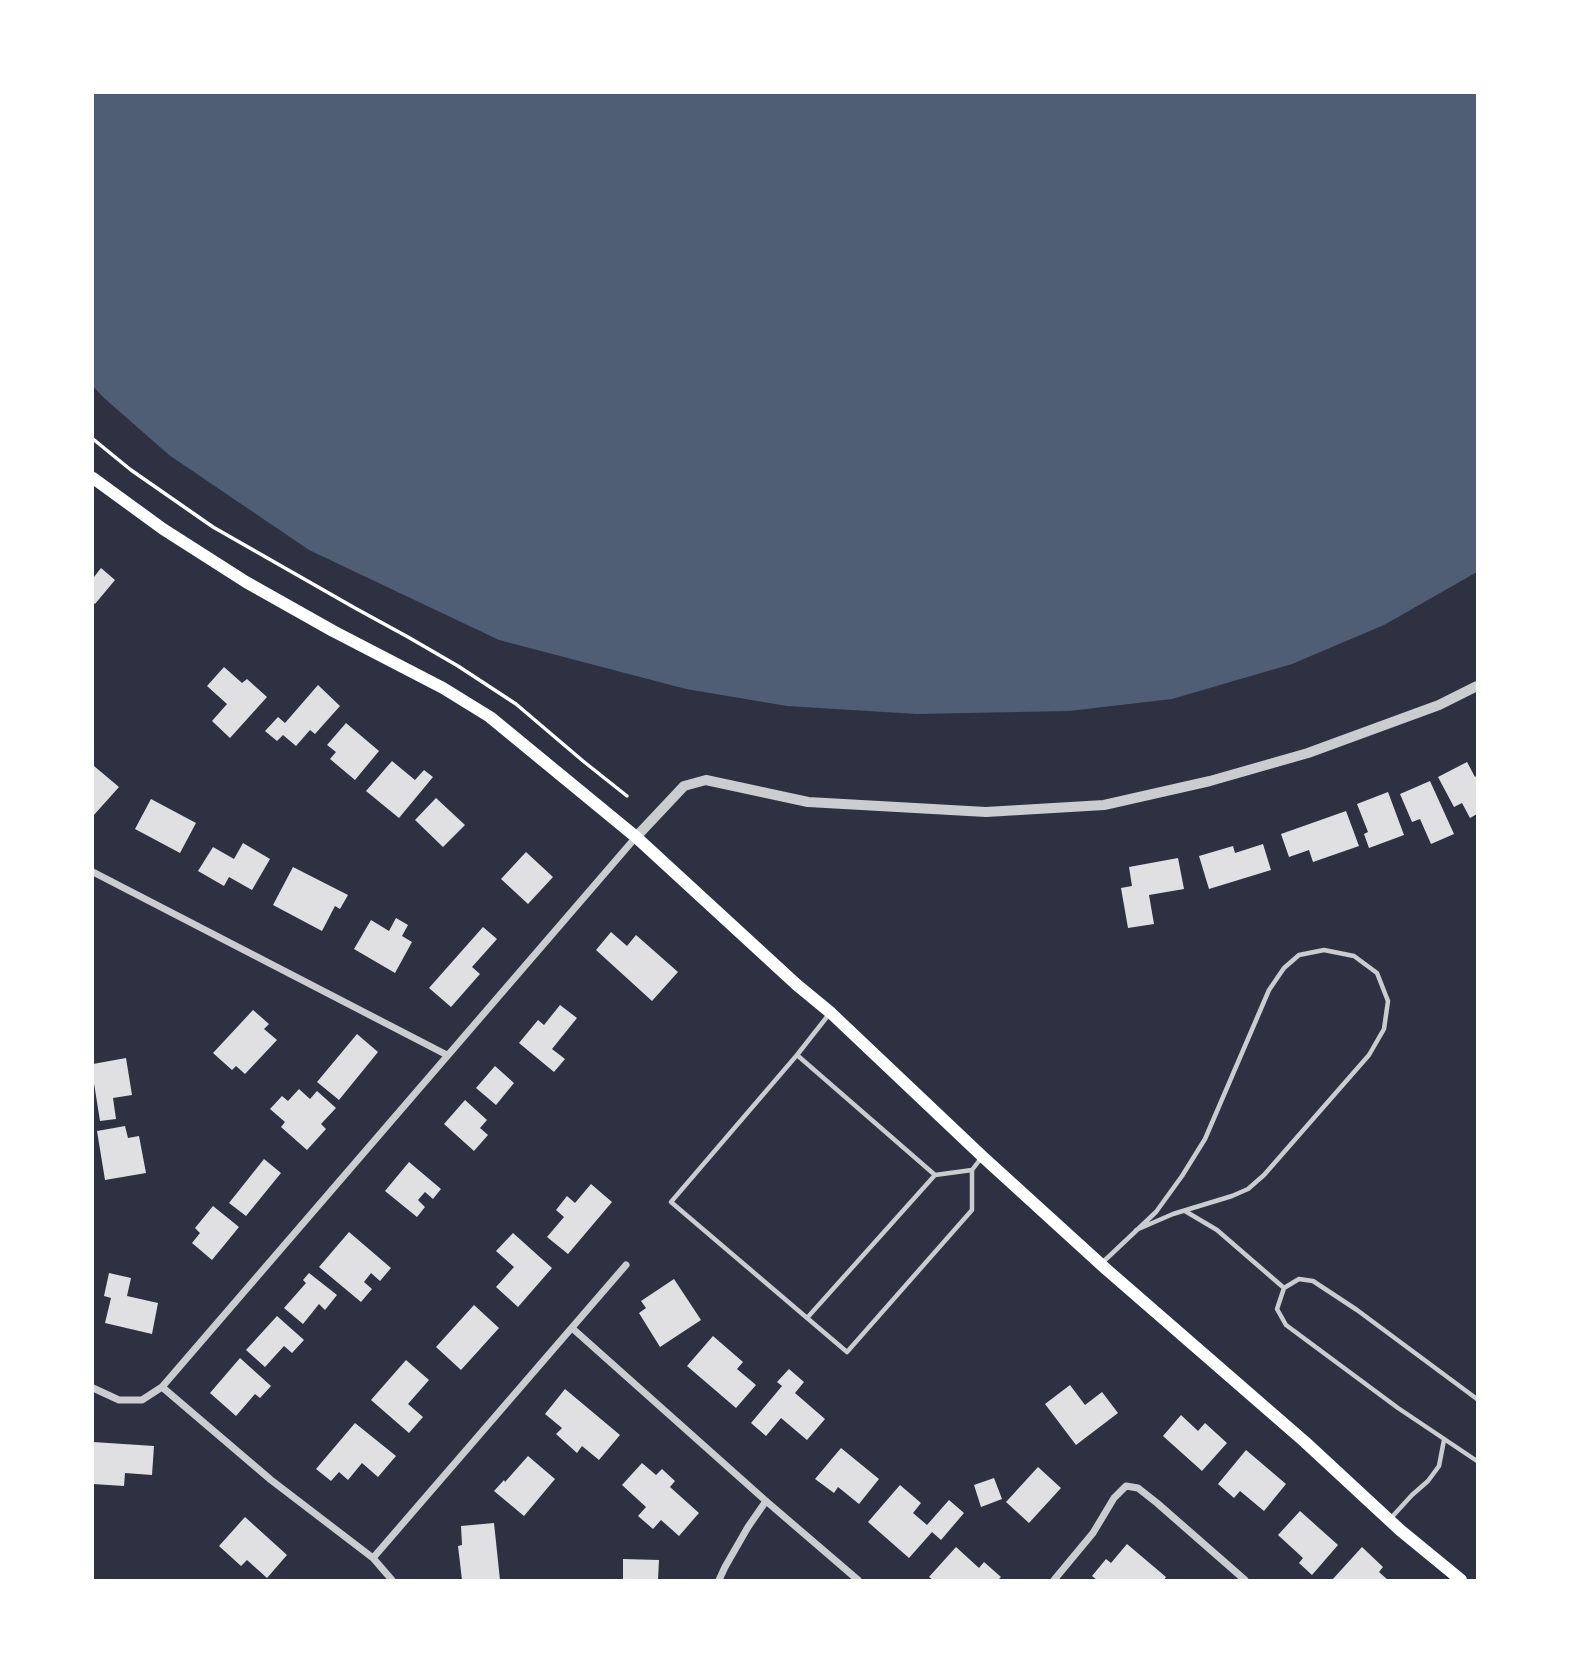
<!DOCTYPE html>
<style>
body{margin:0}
#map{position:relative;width:1570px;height:1673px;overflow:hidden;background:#2d3142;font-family:Figtree,sans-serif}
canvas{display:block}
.frame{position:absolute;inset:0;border:94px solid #fff;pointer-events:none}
</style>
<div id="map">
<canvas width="1570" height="1673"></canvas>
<div class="frame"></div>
</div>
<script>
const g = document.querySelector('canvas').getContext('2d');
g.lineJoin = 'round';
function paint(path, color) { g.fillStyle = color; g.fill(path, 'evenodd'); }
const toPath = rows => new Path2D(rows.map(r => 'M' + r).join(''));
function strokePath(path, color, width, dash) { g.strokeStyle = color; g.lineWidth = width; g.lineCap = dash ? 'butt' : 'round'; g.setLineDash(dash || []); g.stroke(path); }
const water = toPath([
 [93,93,1477,93,1477,572,1384,625,1292,664,1172,699,1069,711,916,714,787,706,686,689,499,640,309,550,169,455,103,397,93,386]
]);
const building = toPath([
 [101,568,115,580,95,604,93,602,93,576,94,577],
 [224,667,242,683,247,679,267,697,230,738,212,721,227,704,207,686],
 [318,685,340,706,315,734,310,730,296,746,283,735,277,741,265,731,278,717,285,723],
 [346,723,379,751,355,780,330,759,336,752,327,745],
 [392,761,415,780,424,770,433,777,399,818,366,791],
 [1467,762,1475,777,1477,775,1477,814,1470,818,1462,803,1454,807,1438,777],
 [94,766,119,787,93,816,93,768],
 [1430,781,1454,834,1431,844,1420,819,1412,822,1400,794],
 [1388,792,1404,835,1369,848,1364,834,1368,832,1357,804],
 [436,798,465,825,443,847,415,820],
 [151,799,196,823,180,853,135,829],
 [1346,811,1359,846,1313,862,1309,850,1289,857,1281,834],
 [243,843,270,859,252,890,229,877,224,886,198,871,213,847,234,859],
 [1263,844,1271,870,1209,889,1199,856,1233,846,1235,853],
 [526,852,553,877,528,904,501,879],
 [1178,858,1184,889,1149,895,1154,924,1128,928,1121,888,1132,886,1129,867],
 [293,867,348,895,340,909,335,906,322,931,273,905],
 [396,918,408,925,402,936,412,942,395,973,354,949,371,920,389,931],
 [483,927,497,939,472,967,480,974,451,1007,429,988],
 [611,932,627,946,636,935,678,972,652,1001,596,950],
 [560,1005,577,1018,552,1049,565,1059,554,1072,519,1043,538,1020,544,1025],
 [253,1010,269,1024,264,1029,277,1040,245,1074,236,1066,232,1070,213,1053],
 [357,1034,378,1052,339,1100,317,1082],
 [126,1058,132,1095,113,1098,116,1119,100,1121,93,1077,93,1064],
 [495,1066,514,1083,496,1105,476,1088],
 [299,1089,310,1099,317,1091,336,1108,321,1124,326,1129,307,1150,281,1127,285,1122,270,1109,282,1096,288,1101],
 [465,1100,487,1120,480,1128,488,1135,474,1151,444,1124],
 [125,1126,128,1138,139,1136,146,1173,105,1180,97,1131],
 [264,1159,281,1173,246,1216,229,1203],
 [409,1162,441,1189,433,1199,425,1192,418,1200,425,1207,417,1217,385,1191],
 [591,1184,612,1202,568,1254,547,1237,564,1217,556,1210,567,1196,575,1203],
 [213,1206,239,1227,212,1260,192,1243,200,1233,195,1228],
 [349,1232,391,1268,380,1281,371,1273,364,1282,372,1289,361,1302,319,1267],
 [513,1233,552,1268,518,1307,496,1287,514,1267,496,1251],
 [109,1273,131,1278,127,1296,158,1303,152,1334,105,1323,111,1298,104,1296],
 [309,1273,337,1295,325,1310,319,1304,303,1324,284,1308,306,1283,303,1280],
 [674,1279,701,1320,660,1347,639,1313,646,1308,641,1301],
 [474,1305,499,1328,461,1370,436,1347],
 [277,1316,304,1340,292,1353,284,1346,265,1367,246,1350],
 [713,1336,743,1362,737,1369,756,1385,736,1408,687,1366],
 [240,1358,271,1386,260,1398,255,1394,236,1416,210,1393],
 [406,1360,429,1380,408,1404,423,1417,409,1433,371,1400],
 [789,1369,804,1382,795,1393,825,1419,807,1440,781,1418,766,1436,751,1423,782,1386,777,1382],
 [1070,1385,1085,1405,1102,1392,1118,1413,1076,1445,1045,1404],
 [565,1389,620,1435,599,1460,582,1446,577,1453,556,1434,562,1428,545,1414],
 [1181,1415,1198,1431,1205,1423,1227,1443,1202,1471,1163,1436],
 [355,1423,396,1456,378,1477,362,1463,348,1480,339,1472,331,1481,316,1469],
 [93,1442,154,1446,152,1475,125,1473,124,1486,93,1484],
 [841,1448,879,1479,859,1504,838,1487,834,1493,815,1479],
 [1246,1450,1286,1484,1264,1511,1240,1491,1234,1498,1218,1484],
 [528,1456,555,1479,524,1516,494,1491,504,1480,505,1482],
 [642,1463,656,1475,662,1469,675,1481,670,1487,699,1513,679,1536,661,1520,653,1529,638,1516,646,1507,622,1485],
 [1038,1467,1061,1488,1029,1523,1006,1502],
 [994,1478,1002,1499,981,1507,974,1485],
 [900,1485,921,1503,913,1513,927,1525,949,1500,964,1513,941,1540,932,1532,909,1558,868,1522],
 [1300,1511,1338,1545,1312,1575,1299,1563,1303,1558,1278,1535],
 [245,1517,287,1555,267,1578,247,1560,241,1566,219,1546],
 [494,1523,500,1580,462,1580,458,1546,462,1545,461,1526],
 [1127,1544,1166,1577,1164,1580,1097,1580,1092,1576,1106,1559,1111,1563],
 [956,1547,979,1568,984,1562,1001,1577,998,1580,933,1580,929,1577],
 [1362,1547,1383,1567,1379,1572,1388,1580,1332,1580],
 [623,1559,659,1560,658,1580,623,1580]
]);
const path = toPath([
 [93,439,131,470,213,527,355,608,408,637,458,666,516,704,583,761,627,796]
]);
const service = toPath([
 [830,1013,797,1055,671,1202,847,1352,972,1210,972,1170,982,1157],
 [797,1055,935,1175],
 [1185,1211,1217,1230,1284,1288],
 [1103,1262,1156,1212,1182,1176,1205,1139,1269,990,1284,968,1299,955,1324,950,1354,956,1377,973,1388,1001,1384,1029,1369,1055,1264,1175,1248,1189,1232,1196,1173,1214,1136,1230],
 [807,1318,935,1175,972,1170],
 [1477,1399,1357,1310,1313,1281,1299,1279,1284,1288,1277,1309,1286,1325,1398,1408,1477,1461],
 [1391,1518,1412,1495,1428,1481,1439,1466,1444,1440]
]);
const minor = toPath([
 [93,872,447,1055],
 [572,1328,766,1501,858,1580],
 [162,1387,271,1480,373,1558,392,1580],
 [93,1388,119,1400,142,1400,162,1387,636,837],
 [373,1558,626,1265],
 [719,1580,725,1567,748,1527,766,1501],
 [1054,1580,1093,1533,1114,1498,1126,1486,1138,1488,1157,1503,1245,1580]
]);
const tertiary = toPath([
 [636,837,684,786,706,780,808,802,986,812,1104,805,1210,781,1308,753,1439,705,1477,686]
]);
const secondary = toPath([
 [93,478,163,529,246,582,333,631,443,688,490,717,636,837,797,985,831,1013,983,1157,1106,1269,1305,1442,1400,1530,1461,1580]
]);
paint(water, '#4f5d75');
paint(building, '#e0e0e3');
strokePath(path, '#fff', 3.5);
strokePath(service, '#caccd0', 4.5);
strokePath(minor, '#caccd0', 7);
strokePath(tertiary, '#caccd0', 10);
strokePath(secondary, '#fff', 12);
</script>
